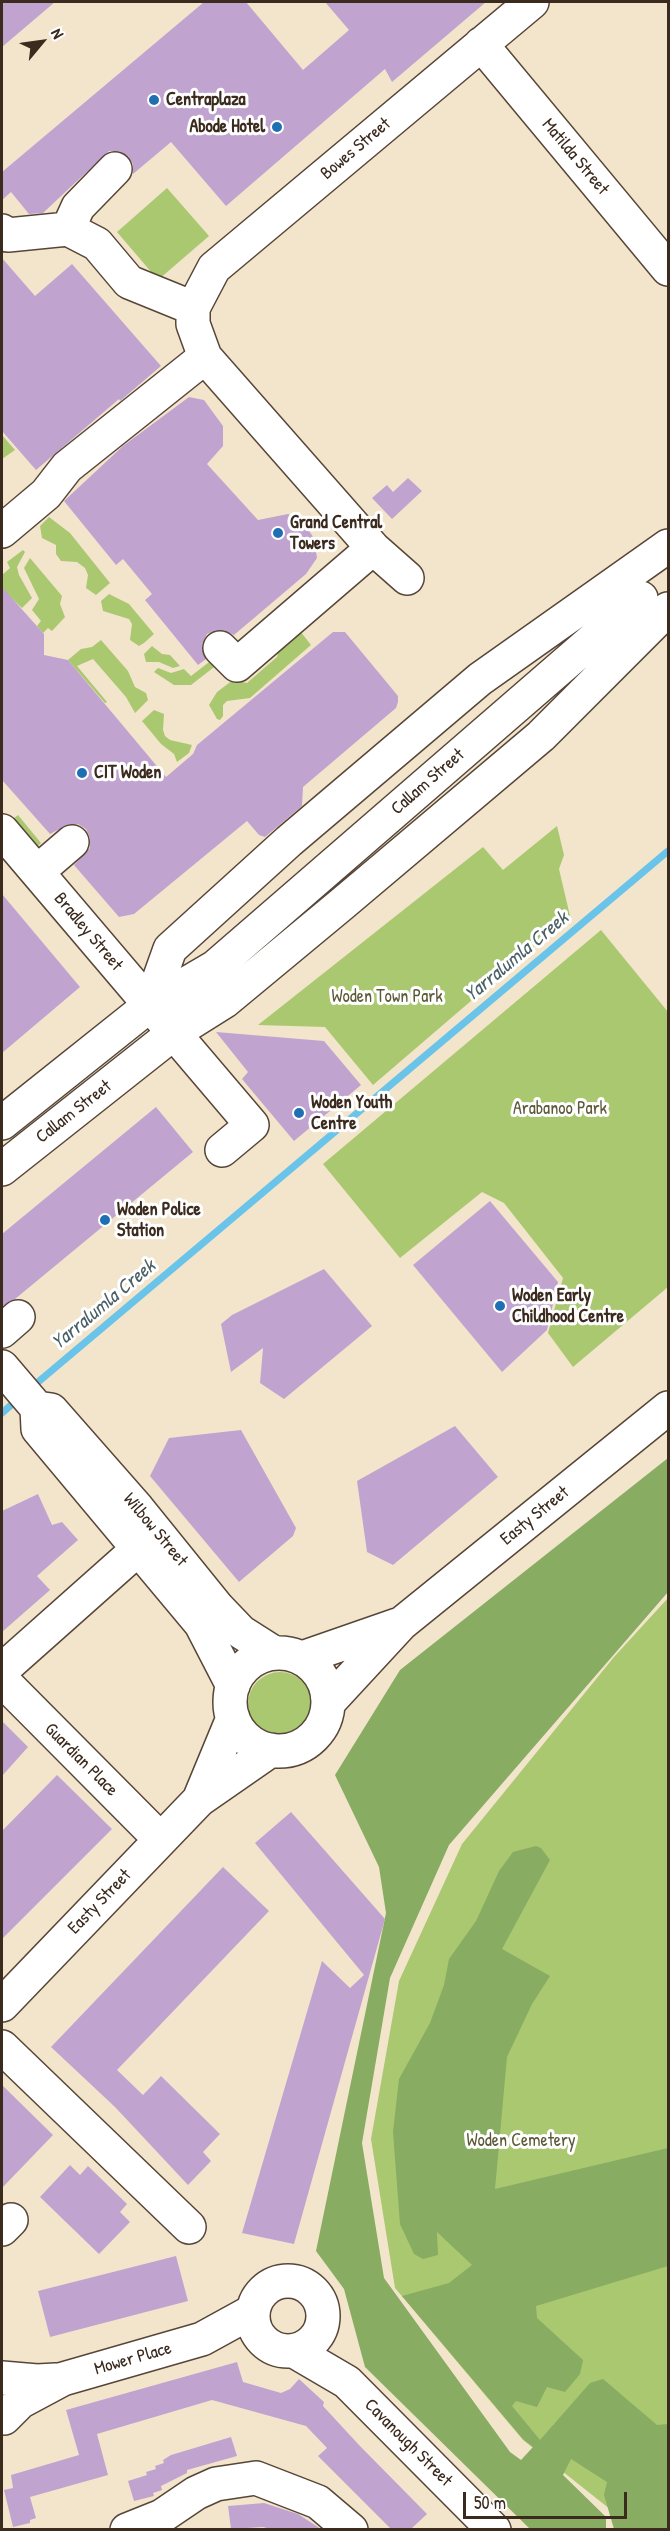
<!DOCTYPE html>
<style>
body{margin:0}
#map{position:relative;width:670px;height:2531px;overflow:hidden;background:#f3e5cc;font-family:"Patrick Hand",sans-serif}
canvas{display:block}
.frame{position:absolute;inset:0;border:3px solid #3b2a1e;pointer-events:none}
.north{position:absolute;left:12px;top:12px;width:60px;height:60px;-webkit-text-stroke:4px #fff;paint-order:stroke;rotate:61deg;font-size:16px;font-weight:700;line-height:24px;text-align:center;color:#3b2a1e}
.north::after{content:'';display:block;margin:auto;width:21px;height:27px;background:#3b2a1e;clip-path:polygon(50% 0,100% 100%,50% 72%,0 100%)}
.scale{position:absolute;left:463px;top:2492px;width:164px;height:27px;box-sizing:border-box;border:3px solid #3b2a1e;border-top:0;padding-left:8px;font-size:18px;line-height:21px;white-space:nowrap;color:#3b2a1e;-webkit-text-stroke:4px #fff;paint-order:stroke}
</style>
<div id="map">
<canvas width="670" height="2531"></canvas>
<div class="frame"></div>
<div class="north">N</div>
<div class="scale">50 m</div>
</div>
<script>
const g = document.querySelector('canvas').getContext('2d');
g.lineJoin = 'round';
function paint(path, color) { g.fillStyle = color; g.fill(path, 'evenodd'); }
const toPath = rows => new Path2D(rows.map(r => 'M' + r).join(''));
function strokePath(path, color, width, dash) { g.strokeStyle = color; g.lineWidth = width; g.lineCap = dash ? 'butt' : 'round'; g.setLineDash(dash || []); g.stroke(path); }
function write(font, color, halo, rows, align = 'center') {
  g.font = font + ' "Patrick Hand",sans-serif'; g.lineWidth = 6; g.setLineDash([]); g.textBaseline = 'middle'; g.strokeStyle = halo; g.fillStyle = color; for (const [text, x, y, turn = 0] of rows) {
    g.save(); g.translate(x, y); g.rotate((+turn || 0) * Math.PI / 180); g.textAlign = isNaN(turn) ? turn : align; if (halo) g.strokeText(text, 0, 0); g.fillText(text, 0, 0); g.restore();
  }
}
const green = toPath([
 [167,188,209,236,158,280,117,232],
 [2,435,15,450,2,459],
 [49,517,70,533,110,583,96,595,86,588,88,575,85,568,77,562,61,561,56,554,56,545,42,538,40,526],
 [23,550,25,552,17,567,19,575,32,598,22,608,2,589,2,575,10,568,7,562],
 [30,558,62,596,60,604,65,617,52,631,48,628,43,633,37,626,41,621,32,610,39,599,24,568],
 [109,594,129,604,154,634,144,643,139,646,130,640,132,624,129,619,103,611,101,601],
 [297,627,311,645,250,698,227,701,223,705,223,716,220,720,217,719,209,705,217,692,233,680,247,683,277,657,282,639],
 [101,640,128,671,135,687,146,693,148,700,135,713,126,697,93,659,77,666,107,702,105,703,68,660,81,649,92,647],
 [152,646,162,654,170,655,180,666,173,668,159,662,146,662,144,654],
 [213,659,218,664,191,685,174,685,154,672,158,668,171,673,184,669,191,676],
 [154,710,164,714,163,730,165,736,170,740,192,745,189,753,177,762,174,754,161,744,142,721],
 [18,815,41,843,36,848,9,822],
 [557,826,564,855,559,869,570,916,373,1085,325,1027,258,1025,483,847,503,870],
 [601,930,668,1012,668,1287,573,1367,548,1333,563,1278,504,1203,482,1192,400,1258,323,1164],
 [668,1598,668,2529,635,2529,523,2440,395,2288,371,2139,399,1981,462,1844,614,1657],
 '248 1704a32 32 0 1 1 64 0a32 32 0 1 1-64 0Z'
]);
const forest = toPath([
 [668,1458,668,1592,449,1845,390,1978,362,2143,384,2278,510,2452,521,2460,533,2447,523,2439,402,2296,449,2283,472,2265,437,2232,438,2255,423,2259,414,2254,400,2224,393,2132,399,2079,430,2023,444,1985,449,1959,476,1921,499,1871,513,1852,536,1846,541,1848,550,1860,502,1949,550,1976,532,2004,507,2057,495,2189,668,2148,668,2266,536,2306,537,2318,583,2360,580,2374,565,2392,547,2387,537,2407,516,2401,512,2406,540,2440,590,2383,603,2379,657,2425,668,2424,668,2529,614,2529,604,2495,607,2482,571,2459,563,2475,606,2517,606,2529,530,2529,365,2367,344,2289,316,2251,386,1913,379,1867,335,1775,400,1670]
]);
const stream = toPath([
 [31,1388,668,851],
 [2,1413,18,1399]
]);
const building = toPath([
 [2,2,55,2,2,47],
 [204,2,246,2,303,70,349,30,325,2,486,2,392,82,385,69,226,206,171,142,133,174,133,164,128,156,119,151,109,151,43,213,29,214,11,192,2,200,2,172],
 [2,258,35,296,72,264,161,366,120,401,119,399,36,470,2,431],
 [189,397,204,400,223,426,223,446,207,464,258,520,288,514,302,521,314,538,317,558,306,574,234,635,224,630,216,630,207,634,202,644,206,659,198,665,145,600,152,594,123,559,116,565,64,501,123,446],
 [408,478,422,491,392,519,372,498,387,485,393,492],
 [2,587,44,634,44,655,68,660,166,777,193,754,197,745,333,632,345,632,398,696,398,702,396,708,303,787,302,806,265,837,259,835,247,821,134,914,119,917,74,865,90,848,90,838,86,829,78,824,69,824,50,834,2,780],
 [2,894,80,987,2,1053],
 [216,1032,324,1041,361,1085,294,1141,242,1079,248,1072],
 [156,1107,193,1152,15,1299,2,1307,2,1234],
 [490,1201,558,1282,547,1330,502,1372,413,1265],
 [324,1269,372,1326,284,1399,260,1383,263,1348,231,1372,221,1324,232,1315],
 [455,1426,498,1477,393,1565,367,1552,357,1481],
 [241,1430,296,1528,293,1536,239,1582,150,1476,169,1438],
 [38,1494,52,1525,62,1522,78,1540,37,1576,50,1590,2,1632,2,1511],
 [2,1721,28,1747,2,1776],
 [57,1775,112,1829,2,1939,2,1831],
 [291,1812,385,1919,294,2244,242,2233,322,1961,350,1988,364,1975,255,1843],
 [223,1867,269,1911,117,2070,143,2095,161,2076,220,2134,203,2152,211,2161,188,2185,115,2107,51,2047],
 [2,2085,53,2135,2,2188],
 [70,2165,80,2175,88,2166,127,2204,120,2212,130,2222,99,2254,40,2197],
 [176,2256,188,2301,50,2337,38,2291],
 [237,2362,243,2382,281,2393,290,2389,299,2379,324,2402,323,2406,359,2445,427,2514,411,2529,391,2529,318,2456,327,2448,306,2426,212,2400,97,2434,108,2475,30,2497,36,2518,30,2520,30,2523,13,2527,4,2490,13,2488,11,2475,79,2455,66,2410],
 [231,2437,237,2456,187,2470,187,2473,161,2486,162,2490,153,2493,154,2496,134,2501,128,2481,147,2475,146,2472,156,2469,155,2466,164,2463,163,2460,171,2455],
 [264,2503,298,2514,321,2529,270,2529,263,2527,231,2529,228,2506]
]);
const minor = toPath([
 [481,44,668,269],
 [68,229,78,207,115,169],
 [2,231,8,235,68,229,97,244,129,282,193,308],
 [2,531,46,494,67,467,205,357],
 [407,578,373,548,205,357,193,324,193,308,214,268,532,2],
 [220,648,237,665,373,548],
 [2,831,252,1125,222,1150],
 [37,872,72,842],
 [215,967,641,598],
 [150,1005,170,949,289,841,480,679,668,546],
 [2,1123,150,1005,215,967,178,1026],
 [2,1169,174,1033,225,1001,342,904,541,736,668,609],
 [2,1331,18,1317],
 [2,1367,37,1408],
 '230 1702a49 49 0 1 1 98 0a49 49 0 1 1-98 0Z',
 [302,1658,397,1625],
 [2,1670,137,1550],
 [2,1680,160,1839],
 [233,1686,201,1624,38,1429,37,1408,51,1410,138,1509,218,1608,241,1632,274,1653],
 [328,1703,401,1624,668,1408],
 [199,1800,233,1718],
 [2,2005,199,1800,271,1750],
 [2,2047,189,2227],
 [2,2229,11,2220],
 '253 2316a35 35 0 1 1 70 0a35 35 0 1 1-70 0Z',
 [294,2351,347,2382,494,2530],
 [2,2378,37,2381,56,2380],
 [4,2418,20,2402,63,2379,202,2339,253,2311],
 [127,2530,162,2516,196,2493,216,2484,256,2478,318,2502,351,2530]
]);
const markers = [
 [154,100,6,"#1f6fb2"],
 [277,127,6,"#1f6fb2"],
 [278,533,6,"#1f6fb2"],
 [82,773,6,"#1f6fb2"],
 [299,1113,6,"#1f6fb2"],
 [105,1220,6,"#1f6fb2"],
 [500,1306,6,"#1f6fb2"]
];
const poiNames = [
 ["Centraplaza",166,100],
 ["Abode Hotel",265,127,"right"],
 ["Grand Central",290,523],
 ["Towers",290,544],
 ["CIT Woden",94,773],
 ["Woden Youth",311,1103],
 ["Centre",311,1124],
 ["Woden Police",117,1210],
 ["Station",117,1231],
 ["Woden Early",512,1296],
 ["Childhood Centre",512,1317]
];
const streetNames = [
 ["Bowes Street",356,149,-40],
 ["Matilda Street",575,157,50],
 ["Callam Street",428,782,-41],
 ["Bradley Street",88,932,50],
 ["Callam Street",74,1112,-38],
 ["Easty Street",535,1516,-39],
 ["Wilbow Street",155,1530,50],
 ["Guardian Place",81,1760,45],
 ["Easty Street",100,1902,-46],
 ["Mower Place",133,2359,-16],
 ["Cavanough Street",408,2443,45]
];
const parkNames = [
 ["Woden Town Park",387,997],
 ["Arabanoo Park",560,1109],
 ["Woden Cemetery",521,2141]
];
const waterNames = [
 ["Yarralumla Creek",517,957,-40],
 ["Yarralumla Creek",104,1305,-40]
];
paint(green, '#aac870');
paint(forest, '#87ac62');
strokePath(stream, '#6ac3e8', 7);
paint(building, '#c1a3d0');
strokePath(minor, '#574638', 36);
strokePath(minor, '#fff', 33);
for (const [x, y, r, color] of markers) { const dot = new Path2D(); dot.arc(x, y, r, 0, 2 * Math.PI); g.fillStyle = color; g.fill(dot); strokePath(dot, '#fff', 2); }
write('bold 18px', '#3b2a1e', '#fff', poiNames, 'left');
write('18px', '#3b2a1e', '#fff', streetNames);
write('18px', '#5c5937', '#fff', parkNames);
write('italic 20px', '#4b6065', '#fff', waterNames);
</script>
